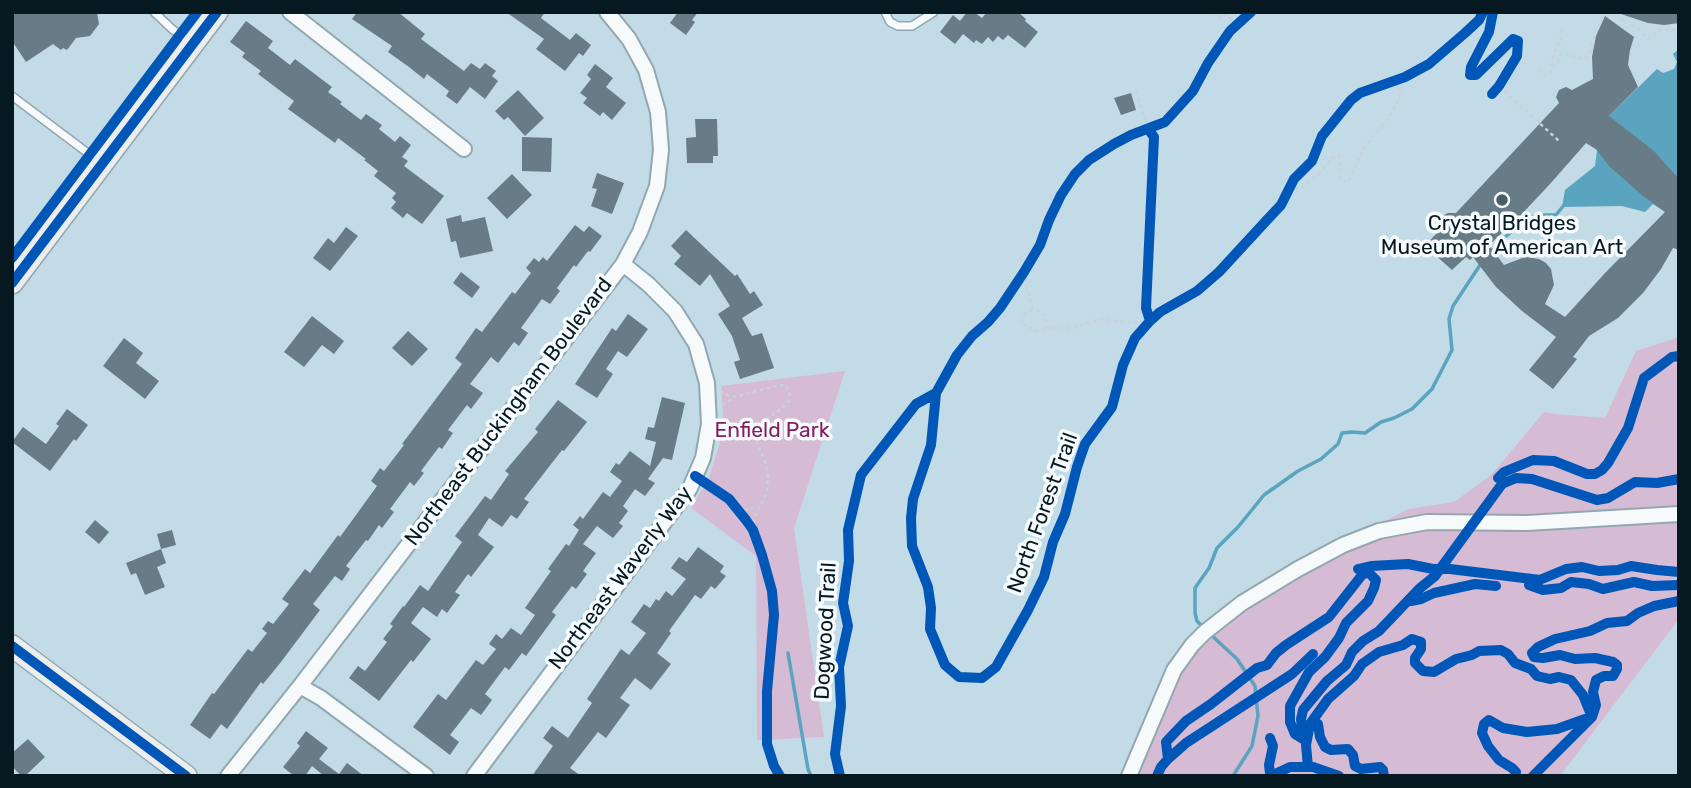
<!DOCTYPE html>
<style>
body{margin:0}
#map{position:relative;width:1691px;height:788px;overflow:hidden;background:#c2dbe7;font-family:Rubik,sans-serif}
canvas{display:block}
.frame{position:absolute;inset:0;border:14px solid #071920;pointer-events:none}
</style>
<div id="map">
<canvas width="1691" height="788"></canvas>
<div class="frame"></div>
</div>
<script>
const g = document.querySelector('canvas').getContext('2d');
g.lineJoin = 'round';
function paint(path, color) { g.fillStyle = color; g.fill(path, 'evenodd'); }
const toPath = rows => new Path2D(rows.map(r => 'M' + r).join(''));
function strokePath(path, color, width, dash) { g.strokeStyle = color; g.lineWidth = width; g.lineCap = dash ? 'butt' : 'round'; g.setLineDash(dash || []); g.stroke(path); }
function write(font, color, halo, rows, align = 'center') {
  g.font = font + ' Rubik,sans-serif'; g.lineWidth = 7; g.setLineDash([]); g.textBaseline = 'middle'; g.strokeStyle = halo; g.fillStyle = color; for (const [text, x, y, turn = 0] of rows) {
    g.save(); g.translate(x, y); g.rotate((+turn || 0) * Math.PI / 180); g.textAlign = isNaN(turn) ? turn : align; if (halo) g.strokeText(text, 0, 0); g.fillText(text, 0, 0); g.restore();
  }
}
const green = toPath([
 [1679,337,1679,619,1560,776,1128,776,1184,658,1254,590,1408,509,1454,502,1491,475,1544,412,1555,414,1605,418,1636,351],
 [845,371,794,528,824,737,757,740,756,556,691,508,708,480,720,443,723,416,721,386]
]);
const water = toPath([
 [1679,49,1679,201,1667,213,1653,204,1645,212,1622,206,1562,207,1565,190,1595,166,1597,150,1609,116,1657,69,1663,73,1674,69,1677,62,1673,54]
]);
const stream = toPath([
 [1490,254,1500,241,1529,218,1543,215,1556,215,1564,205],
 [1203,627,1197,621,1195,613,1195,588,1209,568,1217,548,1238,527,1264,495,1298,471,1321,459,1338,444,1342,433,1352,432,1365,433,1381,422,1394,418,1412,409,1432,389,1452,350,1449,319,1453,306,1482,262],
 [1208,632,1237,659,1255,686,1258,716,1252,746,1233,776],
 [788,653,808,769,811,776]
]);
const building = toPath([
 [12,12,97,12,99,24,90,36,76,38,67,50,63,48,61,50,53,44,26,62,12,41],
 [357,12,398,12,425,34,421,39,464,71,471,63,480,69,485,63,496,71,492,76,498,81,485,99,470,87,457,104,446,96,449,91,427,74,424,79,409,67,388,52,392,46,352,19],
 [506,12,545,12,541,18,570,40,576,33,591,45,583,56,579,53,565,71,536,49,544,39],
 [678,12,698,12,692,20,695,22,686,35,670,23],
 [967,12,974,12,982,18,987,12,1018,12,1026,19,1025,21,1038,32,1025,48,1008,35,1003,40,998,36,993,42,988,37,982,44,976,40,974,43,963,34,955,44,940,32,953,15,960,21],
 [1622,12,1679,12,1679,23,1664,25,1648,23,1621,14],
 [1605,16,1634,37,1630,50,1628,65,1638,87,1609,116,1654,151,1679,179,1679,250,1673,248,1661,269,1643,293,1618,318,1589,336,1573,357,1577,359,1553,389,1529,370,1556,337,1522,311,1496,287,1473,257,1470,260,1466,257,1452,270,1425,246,1445,224,1444,215,1448,213,1456,213,1559,103,1556,97,1559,90,1566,87,1572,90,1593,79,1592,57,1596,36],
 [1586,143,1597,150,1609,166,1643,196,1665,212,1606,272,1565,317,1545,304,1554,285,1551,269,1546,263,1539,259,1525,257,1504,265,1489,245,1519,217,1550,184],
 [246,21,273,41,268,48,290,65,295,59,332,87,328,92,342,102,340,104,361,120,366,114,382,125,379,129,395,142,400,136,411,145,402,157,408,161,404,166,444,196,422,224,407,213,403,218,391,208,396,202,392,198,396,193,374,176,378,171,364,160,366,159,338,138,335,143,288,109,294,101,258,74,261,71,242,57,245,53,230,42],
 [595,64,613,78,606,87,626,103,612,120,603,112,600,116,583,103,587,98,580,93,591,79,587,75],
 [518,90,544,118,525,136,508,117,504,120,495,111],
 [1131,93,1136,110,1121,115,1114,98],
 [695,119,717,119,718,156,713,156,713,163,687,163,686,138,696,137],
 [522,137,552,138,551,172,522,171],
 [597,173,624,183,612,214,591,206,597,189,592,188],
 [512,174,532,195,507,219,487,198],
 [461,215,462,222,485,217,493,251,460,258,456,241,451,242,446,219],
 [575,225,584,232,589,226,602,236,590,252,588,251,576,267,574,265,557,288,560,291,550,304,542,299,521,328,528,333,519,346,514,342,498,363,491,357,470,384,483,393,471,409,467,405,448,430,453,433,442,449,439,447,421,471,424,473,414,486,410,482,390,509,394,512,382,528,379,525,368,541,366,540,346,566,350,569,342,581,335,576,313,604,320,610,281,662,263,684,261,682,227,729,221,724,210,739,190,725,212,693,214,694,248,649,252,652,267,633,262,629,268,621,273,624,289,604,282,599,305,569,310,573,338,535,340,537,377,486,371,481,380,468,384,471,404,445,402,444,462,364,455,358,476,328,482,332,512,292,515,294,531,273,526,268,534,258,539,262,543,257,547,261],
 [346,227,358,236,330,271,313,258,328,238,334,243],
 [686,230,735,276,737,274,750,294,754,291,763,305,742,318,752,336,762,333,774,368,740,379,734,362,740,360,732,336,718,314,730,306,710,274,700,286,674,264,681,256,671,246],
 [461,272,480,287,472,298,453,283],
 [628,314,648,329,627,357,618,351,606,369,613,374,597,398,575,384,612,328,616,331],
 [312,316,344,341,334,354,322,345,304,367,284,352],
 [408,331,428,349,412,366,392,348],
 [124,338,143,353,136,363,159,381,145,399,103,366],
 [662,397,685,403,672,460,663,458,648,479,655,483,645,496,635,489,623,506,628,511,619,523,623,526,613,538,597,526,583,544,596,553,583,571,587,574,576,589,572,586,552,612,556,615,526,656,522,653,509,670,505,667,485,694,492,700,481,715,471,708,450,735,459,742,450,755,413,727,438,694,446,700,476,660,483,665,496,649,489,644,496,634,502,639,511,628,521,635,535,615,525,608,551,571,548,569,566,544,569,546,579,530,573,525,580,516,583,519,603,492,610,497,622,481,610,472,616,463,619,465,630,451,650,466,656,442,645,439,648,427,654,428],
 [558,400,587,422,564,451,562,450,524,499,529,502,517,519,511,515,502,527,489,518,478,535,494,547,471,577,468,574,455,592,460,595,447,613,442,609,437,617,423,607,411,623,431,639,413,662,411,660,379,701,349,678,358,666,365,671,387,642,383,639,393,626,390,624,403,606,404,607,420,585,428,591,462,542,455,536,485,496,491,500,509,474,505,471,538,432,535,429],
 [67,409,88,425,76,441,74,439,50,471,12,442,23,427,46,444,59,426,56,424],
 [95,520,109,532,99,544,85,532],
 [172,530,176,545,161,549,157,534],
 [698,547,724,566,720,572,726,576,715,589,711,586,701,599,695,595,669,631,671,633,657,653,671,664,651,690,635,678,620,698,630,705,606,738,598,732,570,768,581,776,532,776,553,746,543,738,552,726,568,738,592,703,587,699,621,649,629,655,646,633,631,622,644,604,650,608,656,599,659,601,666,591,672,596,686,579,671,568,679,557,687,562],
 [161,549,166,563,157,567,165,587,145,595,136,573,131,575,126,563],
 [306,731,328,748,319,759,339,774,347,763,364,776,324,776,312,766,305,776,294,776,283,767,300,746,297,743],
 [28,739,45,757,25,776,21,776,12,766,12,753]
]);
const path = toPath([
 [1213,12,1218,17,1225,14,1229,16,1235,27],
 [1608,12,1625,21],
 [1632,25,1638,28,1648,39,1658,30,1679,29],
 [1540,68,1545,76,1552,71,1562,53,1582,59,1587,57,1590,53,1594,36,1604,12],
 [1550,73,1554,53,1561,40,1561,29],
 [1499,86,1559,141],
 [1136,91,1148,129],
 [1288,190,1300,188,1317,176,1333,157,1339,156,1340,180,1348,182,1363,150,1393,111,1399,99,1401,79],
 [1024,272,1032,308,1038,310,1045,316,1047,328,1073,328,1101,319,1133,323,1150,321],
 [1032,309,1024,314,1021,323,1039,332,1047,328],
 [720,391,729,396,735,397,780,385,786,386,790,392,788,404,761,423,757,432,756,440,765,462,768,475,767,492,754,518,753,530],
 [722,405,735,397],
 [737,510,746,510,759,507]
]);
const lane = toPath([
 [154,12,172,29,190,42],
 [885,12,890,22,898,26,912,26,934,12],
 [12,96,101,163]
]);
const street = toPath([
 [290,12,464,149],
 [300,686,321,698,426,776],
 [228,776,300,686,623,264,640,232,657,186,661,150,658,112,646,70,629,39,607,12],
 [474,776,690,488,703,458,709,424,707,383,696,344,675,311,648,284,623,264],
 [1129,776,1174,670,1192,645,1205,632,1242,603,1298,569,1343,545,1379,531,1427,522,1527,523,1679,514]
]);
const secondary = toPath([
 [12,283,217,12],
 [12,646,186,776]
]);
const cycleway = toPath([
 [1251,12,1230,31,1208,63,1193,91,1165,122,1131,135,1114,144,1089,160,1075,174,1061,195,1049,220,1040,245,1024,272,1000,308,988,322,972,336,957,355,936,393,931,445,913,499,911,518,912,546,928,587,931,608,930,629,945,665,959,677,982,678,996,667,1028,610,1044,577,1053,542,1065,514,1077,467,1085,444,1112,407,1123,365,1135,338,1150,321,1160,312,1197,291,1219,272,1266,221,1281,205,1294,179,1312,161,1322,136,1351,100,1360,93,1405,77,1429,64,1465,33,1479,20,1483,12],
 [1492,94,1499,86,1517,56,1518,41,1513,39,1476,75,1470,75,1471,67,1489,32,1493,12],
 [1148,129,1154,137,1146,308,1150,321],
 [12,258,197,12],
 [12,283,217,12],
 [695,476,729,499,746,520,753,530,762,555,772,591,774,615,767,691,767,744,774,766,780,776],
 [1498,478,1504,472,1533,460,1554,461,1587,474,1595,474,1602,470,1608,463,1628,428,1644,378,1672,357,1679,356],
 [1358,569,1371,566,1408,564,1433,569,1450,569,1540,580],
 [1530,584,1566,569,1582,567,1599,571,1618,570,1631,566,1657,570,1679,572],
 [1529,585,1543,590,1561,588,1571,582,1589,584,1603,589,1634,582,1652,586,1679,585],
 [1411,601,1421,599,1434,593,1475,584,1496,586],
 [12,646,186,776],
 [1310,724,1316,723,1318,724,1320,737,1325,747,1331,750,1348,749,1353,755,1355,766,1361,769,1380,767,1383,770,1384,776],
 [1270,738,1273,746,1269,765,1270,773,1273,775,1290,767,1313,767,1339,776],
 [1168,759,1166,742,1186,721,1211,704,1257,668,1267,665,1276,653,1286,645,1329,617,1362,575,1366,573,1370,574,1376,580,1374,588,1368,601,1346,623,1339,638,1325,657,1309,672,1290,706,1290,722,1295,734,1303,739,1301,719,1303,710,1327,681,1346,665,1352,652,1363,641,1379,631,1419,589,1435,576,1502,484,1516,478,1532,479,1597,500,1608,498,1635,482,1657,483,1679,479],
 [1308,767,1306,745,1310,724,1328,699,1354,676,1362,664,1379,652,1403,645,1412,639,1421,642,1421,649,1415,658,1415,663,1423,671,1434,672,1456,659,1472,655,1479,651,1501,650,1508,654,1515,663,1531,669,1537,676,1550,679,1559,677,1571,680,1583,695,1592,717],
 [840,776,835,754,841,706,839,667,848,626,843,603,849,561,848,530,861,475,916,404,936,393],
 [1157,776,1161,767,1168,759,1186,743,1292,674,1313,654],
 [1515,776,1516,772,1512,768,1499,760,1488,746,1482,733,1484,724,1489,720,1503,728,1527,732,1557,729,1585,719],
 [1533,776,1592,717,1596,705,1593,692,1596,680,1604,676,1613,676,1617,669,1617,665,1613,662,1595,658,1575,659,1560,655,1543,658,1534,657,1532,653,1538,647,1555,639,1590,631,1607,623,1627,621,1638,613,1654,606,1679,601]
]);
const markers = [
 [1502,200,7,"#485d66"]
];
const poiNames = [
 ["Crystal Bridges",1502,224],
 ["Museum of American Art",1502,248]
];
const streetNames = [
 ["Northeast Buckingham Boulevard",509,412,-53],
 ["North Forest Trail",1043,513,-70],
 ["Northeast Waverly Way",621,578,-53],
 ["Dogwood Trail",826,631,-87]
];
const parkNames = [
 ["Enfield Park",772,431]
];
paint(green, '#d6bbd5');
paint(water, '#5aa4bf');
strokePath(stream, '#5aa4bf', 3.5);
paint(building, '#687c88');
strokePath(lane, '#93a7b0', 10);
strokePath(street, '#93a7b0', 18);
strokePath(secondary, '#93a7b0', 24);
strokePath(path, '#cad2d5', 2.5, [3.5, 3.5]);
strokePath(lane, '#f6fafb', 7);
strokePath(street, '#f6fafb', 14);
strokePath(secondary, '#eceded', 21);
strokePath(cycleway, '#0057b8', 10);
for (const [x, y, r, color] of markers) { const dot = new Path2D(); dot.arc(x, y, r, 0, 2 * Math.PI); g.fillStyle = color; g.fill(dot); strokePath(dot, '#f6fbfd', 2.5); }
write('21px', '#071920', '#f6fbfd', poiNames);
write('21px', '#071920', '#f6fbfd', streetNames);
write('21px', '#861c5f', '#f6fbfd', parkNames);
</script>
